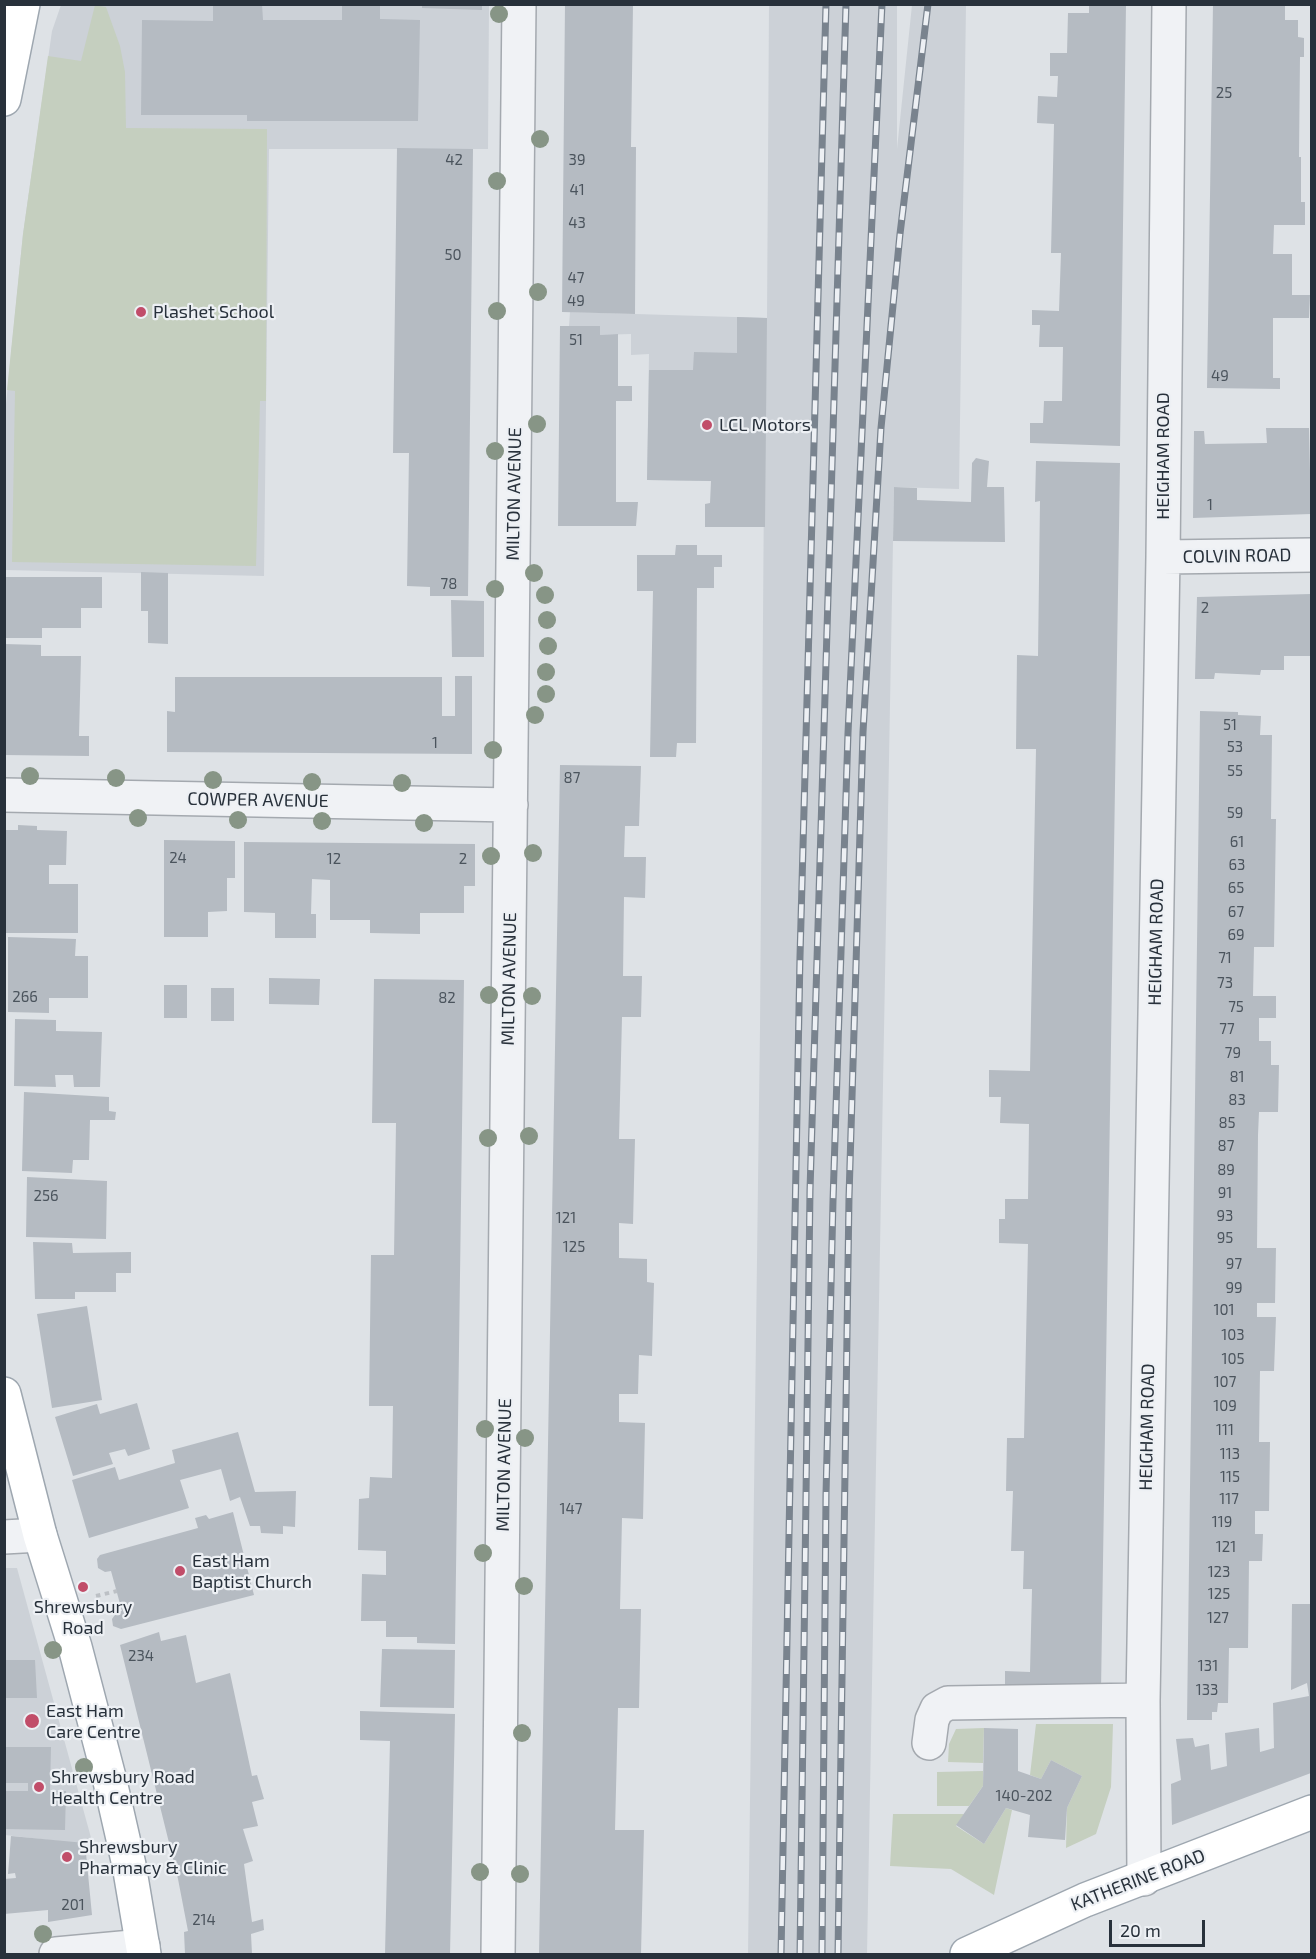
<!DOCTYPE html>
<style>
body{margin:0}
#map{position:relative;width:1316px;height:1959px;overflow:hidden;background:#dee2e6;font-family:"Exo 2",sans-serif}
canvas{display:block}
.frame{position:absolute;inset:0;border:6px solid #28313b;pointer-events:none}
.scale{position:absolute;left:1109px;top:1920px;width:96px;height:27px;box-sizing:border-box;border:3px solid #28313b;border-top:0;padding-left:8px;font-size:18px;line-height:21px;white-space:nowrap;color:#28313b;-webkit-text-stroke:4px #edf0f4;paint-order:stroke}
</style>
<div id="map">
<canvas width="1316" height="1959"></canvas>
<div class="frame"></div>
<div class="scale">20 m</div>
</div>
<script>
const g = document.querySelector('canvas').getContext('2d');
g.lineJoin = 'round';
function paint(path, color) { g.fillStyle = color; g.fill(path, 'evenodd'); }
const toPath = rows => new Path2D(rows.map(r => 'M' + r).join(''));
function strokePath(path, color, width, dash) { g.strokeStyle = color; g.lineWidth = width; g.lineCap = dash ? 'butt' : 'round'; g.setLineDash(dash || []); g.stroke(path); }
function write(font, color, halo, rows, align = 'center') {
  g.font = font + ' "Exo 2",sans-serif'; g.lineWidth = 4.5; g.setLineDash([]); g.textBaseline = 'middle'; g.strokeStyle = halo; g.fillStyle = color; for (const [text, x, y, turn = 0] of rows) {
    g.save(); g.translate(x, y); g.rotate((+turn || 0) * Math.PI / 180); g.textAlign = isNaN(turn) ? turn : align; if (halo) g.strokeText(text, 0, 0); g.fillText(text, 0, 0); g.restore();
  }
}
const built = toPath([
 [61,5,489,5,488,149,269,149,264,576,5,570,5,414,23,234,52,31],
 [769,5,897,5,897,149,912,5,966,5,959,489,894,487,867,1954,748,1954,760,1028,764,482,647,480,649,354,631,355,631,334,600,335,600,326,569,326,570,312,767,318],
 [4,1568,17,1568,93,1845,5,1835]
]);
const green = toPath([
 [95,5,106,7,120,46,125,72,126,128,267,129,266,401,260,401,256,566,12,562,15,391,7,390,23,234,48,56,81,61],
 [1036,1724,1113,1724,1111,1787,1096,1834,1066,1848,1067,1808,1082,1776,1051,1760,1041,1779,1030,1775],
 [984,1728,983,1763,948,1762,949,1744,956,1729],
 [983,1771,983,1786,969,1806,937,1806,937,1772],
 [1006,1808,1012,1810,994,1895,951,1869,890,1866,893,1814,964,1814,956,1826,984,1844]
]);
const building = toPath([
 [213,4,262,4,263,20,342,20,342,4,380,4,380,19,420,20,418,121,247,121,247,115,141,115,142,20,213,21],
 [422,4,482,4,482,10,422,8],
 [565,4,633,4,631,147,636,147,635,314,562,312],
 [1089,4,1126,4,1120,446,1030,443,1030,423,1043,423,1044,401,1062,401,1063,347,1039,347,1040,325,1032,325,1032,310,1059,311,1061,253,1051,253,1054,124,1037,123,1038,96,1057,97,1058,76,1050,76,1050,53,1067,53,1068,13,1089,13],
 [1213,4,1285,4,1285,20,1298,20,1298,37,1304,38,1304,57,1300,57,1299,157,1301,157,1301,202,1305,202,1305,225,1274,225,1273,254,1292,254,1292,295,1310,295,1309,318,1273,318,1273,378,1280,378,1280,389,1207,388],
 [397,148,473,149,468,596,430,596,430,587,407,586,409,453,393,453],
 [737,317,767,318,765,527,705,527,705,504,710,503,711,481,647,480,649,370,693,370,694,352,737,353],
 [560,326,600,326,600,335,618,334,618,386,632,386,632,401,616,401,616,502,638,502,636,526,558,526],
 [1266,428,1309,428,1311,514,1193,518,1194,431,1204,431,1205,444,1267,443],
 [976,458,989,461,987,487,1004,487,1005,542,893,541,894,487,917,488,917,500,971,502,972,463],
 [1036,461,1120,463,1101,1690,1005,1689,1005,1671,1030,1672,1032,1589,1023,1589,1024,1551,1011,1551,1013,1491,1006,1491,1007,1438,1024,1438,1028,1244,999,1243,999,1219,1005,1219,1005,1199,1028,1199,1029,1124,1000,1123,1001,1097,989,1097,989,1070,1030,1071,1036,749,1016,749,1017,655,1038,656,1040,501,1035,502],
 [676,545,697,545,697,555,722,555,722,567,714,567,714,588,697,588,696,743,677,743,676,757,650,757,653,591,637,591,637,555,675,555],
 [141,572,168,573,168,644,148,643,148,611,141,611],
 [4,577,102,577,102,608,81,608,81,628,42,628,42,638,4,638],
 [1311,594,1311,656,1284,656,1284,670,1261,670,1260,675,1215,673,1214,679,1195,679,1197,597],
 [451,600,484,601,484,657,452,657],
 [4,644,41,645,41,656,81,656,79,736,89,736,89,756,4,755],
 [455,676,472,676,472,754,167,752,167,711,175,712,175,677,442,677,442,716,455,716],
 [1200,711,1238,712,1238,715,1261,716,1260,735,1272,735,1271,819,1276,819,1274,947,1254,947,1253,996,1276,996,1276,1018,1259,1018,1259,1041,1271,1041,1271,1065,1279,1065,1278,1112,1259,1112,1258,1135,1257,1248,1276,1248,1275,1303,1257,1303,1257,1317,1276,1317,1274,1371,1260,1371,1259,1442,1270,1442,1269,1511,1255,1511,1255,1534,1263,1534,1262,1561,1249,1561,1248,1648,1229,1648,1228,1703,1218,1703,1217,1712,1212,1712,1212,1720,1187,1720],
 [560,765,641,766,639,826,625,826,624,857,646,857,645,898,624,897,623,976,642,976,641,1017,622,1017,619,1139,635,1139,633,1224,619,1223,619,1258,647,1259,647,1282,654,1283,652,1356,639,1355,638,1394,619,1394,619,1422,645,1423,643,1519,622,1518,620,1609,641,1609,639,1708,618,1708,615,1830,644,1830,641,1954,539,1954],
 [18,825,37,826,37,830,67,831,66,865,49,865,49,884,78,884,78,933,4,933,4,830,18,830],
 [164,840,235,841,235,878,227,878,227,911,208,912,208,937,164,937],
 [244,842,475,844,475,886,464,886,464,913,420,913,420,934,370,933,370,920,330,920,330,880,312,879,311,914,316,914,316,938,275,938,275,913,244,912],
 [8,937,76,939,75,956,88,956,88,998,49,998,49,1013,8,1012],
 [269,978,320,979,319,1005,269,1004],
 [374,979,464,980,455,1644,417,1643,417,1637,386,1637,386,1621,361,1621,362,1574,386,1575,386,1551,358,1550,359,1499,369,1498,370,1477,392,1478,393,1406,369,1406,371,1255,394,1255,396,1123,372,1123],
 [164,985,187,985,187,1018,164,1018],
 [211,988,234,988,234,1021,211,1021],
 [15,1019,56,1020,56,1031,102,1032,100,1087,74,1087,73,1075,55,1075,56,1087,14,1086],
 [24,1092,109,1097,109,1111,116,1112,115,1120,90,1120,89,1160,73,1160,72,1173,22,1171],
 [27,1177,107,1181,106,1239,26,1237],
 [33,1242,72,1243,73,1253,131,1252,131,1273,116,1273,116,1292,75,1292,75,1299,35,1299],
 [87,1306,102,1400,52,1408,37,1314],
 [137,1403,150,1449,128,1456,125,1449,109,1453,113,1464,73,1476,55,1417,97,1404,100,1414],
 [238,1432,255,1492,296,1491,295,1527,283,1526,283,1534,261,1533,260,1526,250,1526,240,1497,230,1501,221,1469,180,1480,189,1508,89,1538,72,1480,115,1467,119,1480,175,1463,172,1450],
 [233,1512,254,1595,121,1629,113,1626,112,1619,117,1612,122,1611,111,1571,105,1572,98,1568,97,1559,100,1555,198,1528,195,1518,206,1515,209,1519],
 [1292,1604,1311,1604,1311,1773,1172,1825,1171,1784,1181,1780,1176,1739,1193,1738,1195,1747,1209,1744,1211,1770,1227,1766,1225,1733,1259,1728,1260,1752,1274,1748,1273,1703,1309,1696,1307,1683,1291,1690],
 [159,1632,161,1641,186,1635,196,1683,230,1673,252,1776,257,1775,264,1799,252,1802,258,1826,243,1829,253,1861,244,1864,252,1922,263,1919,264,1930,251,1934,252,1954,185,1954,184,1932,188,1931,178,1879,120,1645],
 [382,1649,455,1650,454,1708,380,1707],
 [4,1660,35,1660,37,1698,4,1698],
 [360,1711,455,1714,450,1954,385,1954,390,1741,360,1740],
 [984,1728,1018,1729,1018,1771,1041,1779,1051,1760,1082,1776,1067,1808,1065,1840,1028,1837,1030,1815,1006,1808,984,1844,956,1825,983,1786],
 [4,1747,51,1747,50,1791,66,1791,65,1830,4,1829,4,1791,28,1791,28,1783,4,1783],
 [11,1836,85,1843,92,1915,48,1922,48,1910,4,1914,4,1879,16,1878,15,1873,8,1874]
]);
const path = toPath([
 [96,1596,117,1591]
]);
const minor = toPath([
 [1163,557,1312,555],
 [4,795,511,805],
 [4,1537,40,1535],
 [929,1743,932,1720,937,1709,948,1703,1143,1700],
 [1144,1879,1143,1700,1163,557,1169,4],
 [56,1954,143,1946],
 [498,1954,519,4]
]);
const major = toPath([
 [4,99,23,4],
 [4,1394,40,1535,75,1647,109,1777,129,1865,144,1954],
 [967,1954,1085,1900,1312,1812]
]);
const rail = toPath([
 [781,1954,800,956,826,4],
 [800,1954,810,1190,846,4],
 [822,1954,826,1495,833,1201,848,733,882,4],
 [838,1954,849,1197,863,732,881,428,900,234,928,4]
]);
const trees = [
 [499,14],
 [540,139],
 [497,181],
 [538,292],
 [497,311],
 [537,424],
 [495,451],
 [534,573],
 [495,589],
 [545,595],
 [547,620],
 [548,646],
 [546,672],
 [546,694],
 [535,715],
 [493,750],
 [30,776],
 [116,778],
 [213,780],
 [312,782],
 [402,783],
 [138,818],
 [238,820],
 [322,821],
 [424,823],
 [533,853],
 [491,856],
 [489,995],
 [532,996],
 [529,1136],
 [488,1138],
 [485,1429],
 [525,1438],
 [483,1553],
 [524,1586],
 [53,1650],
 [522,1733],
 [84,1767],
 [480,1872],
 [520,1874],
 [43,1934]
];
const markers = [
 [141,312,6,"#c14d69"],
 [707,425,6,"#c14d69"],
 [180,1571,6,"#c14d69"],
 [83,1587,6,"#c14d69"],
 [32,1721,8,"#c14d69"],
 [39,1787,6,"#c14d69"],
 [67,1857,6,"#c14d69"]
];
const numberNames = [
 ["25",1224,93],
 ["42",454,160],
 ["39",577,160],
 ["41",577,190],
 ["43",577,223],
 ["50",453,255],
 ["47",576,278],
 ["49",576,301],
 ["51",576,340],
 ["49",1220,376],
 ["1",1210,505],
 ["78",449,584],
 ["2",1205,608],
 ["51",1230,725],
 ["1",435,743],
 ["53",1235,747],
 ["55",1235,771],
 ["87",572,778],
 ["59",1235,813],
 ["61",1237,842],
 ["24",178,858],
 ["12",334,859],
 ["2",463,859],
 ["63",1237,865],
 ["65",1236,888],
 ["67",1236,912],
 ["69",1236,935],
 ["71",1225,958],
 ["73",1225,983],
 ["266",25,997],
 ["82",447,998],
 ["75",1236,1007],
 ["77",1227,1029],
 ["79",1233,1053],
 ["81",1237,1077],
 ["83",1237,1100],
 ["85",1227,1123],
 ["87",1226,1146],
 ["89",1226,1170],
 ["91",1225,1193],
 ["256",46,1196],
 ["93",1225,1216],
 ["121",566,1218],
 ["95",1225,1238],
 ["125",574,1247],
 ["97",1234,1264],
 ["99",1234,1288],
 ["101",1224,1310],
 ["103",1233,1335],
 ["105",1233,1359],
 ["107",1225,1382],
 ["109",1225,1406],
 ["111",1225,1430],
 ["113",1230,1454],
 ["115",1230,1477],
 ["117",1229,1499],
 ["147",571,1509],
 ["119",1222,1522],
 ["121",1226,1547],
 ["123",1219,1572],
 ["125",1219,1594],
 ["127",1218,1618],
 ["234",141,1656],
 ["131",1208,1666],
 ["133",1207,1690],
 ["140-202",1024,1796],
 ["201",73,1905],
 ["214",204,1920]
];
const poiNames = [
 ["Plashet School",153,312],
 ["LCL Motors",719,425],
 ["East Ham",192,1561],
 ["Baptist Church",192,1582],
 ["Shrewsbury",83,1607,"center"],
 ["Road",83,1628,"center"],
 ["East Ham",46,1711],
 ["Care Centre",46,1732],
 ["Shrewsbury Road",51,1777],
 ["Health Centre",51,1798],
 ["Shrewsbury",79,1847],
 ["Pharmacy & Clinic",79,1868]
];
const streetNames = [
 ["HEIGHAM ROAD",1163,456,-90],
 ["MILTON AVENUE",514,494,-89],
 ["COLVIN ROAD",1237,556,-1],
 ["COWPER AVENUE",258,800,1],
 ["HEIGHAM ROAD",1156,942,-89],
 ["MILTON AVENUE",509,979,-89],
 ["HEIGHAM ROAD",1147,1427,-89],
 ["MILTON AVENUE",504,1465,-89],
 ["KATHERINE ROAD",1138,1880,-21]
];
paint(built, '#ccd1d7');
paint(green, '#c5cfbf');
paint(building, '#b5bbc2');
strokePath(minor, '#a4a9af', 36);
strokePath(major, '#9ea7b0', 36);
strokePath(path, '#bcc0c5', 4, [4.5, 4.5]);
strokePath(minor, '#f0f2f5', 33);
strokePath(major, '#fff', 33);
strokePath(rail, '#79838e', 7);
strokePath(rail, '#edf0f4', 4.5, [14]);
g.fillStyle = '#879586';
for (const [x, y] of trees) { g.beginPath(); g.arc(x, y, 9, 0, 2 * Math.PI); g.fill(); }
for (const [x, y, r, color] of markers) { const dot = new Path2D(); dot.arc(x, y, r, 0, 2 * Math.PI); g.fillStyle = color; g.fill(dot); strokePath(dot, '#edf0f4', 2); }
write('15px', '#4b545d', null, numberNames);
write('18px', '#28313b', '#edf0f4', poiNames, 'left');
write('18px', '#28313b', '#edf0f4', streetNames);
</script>
